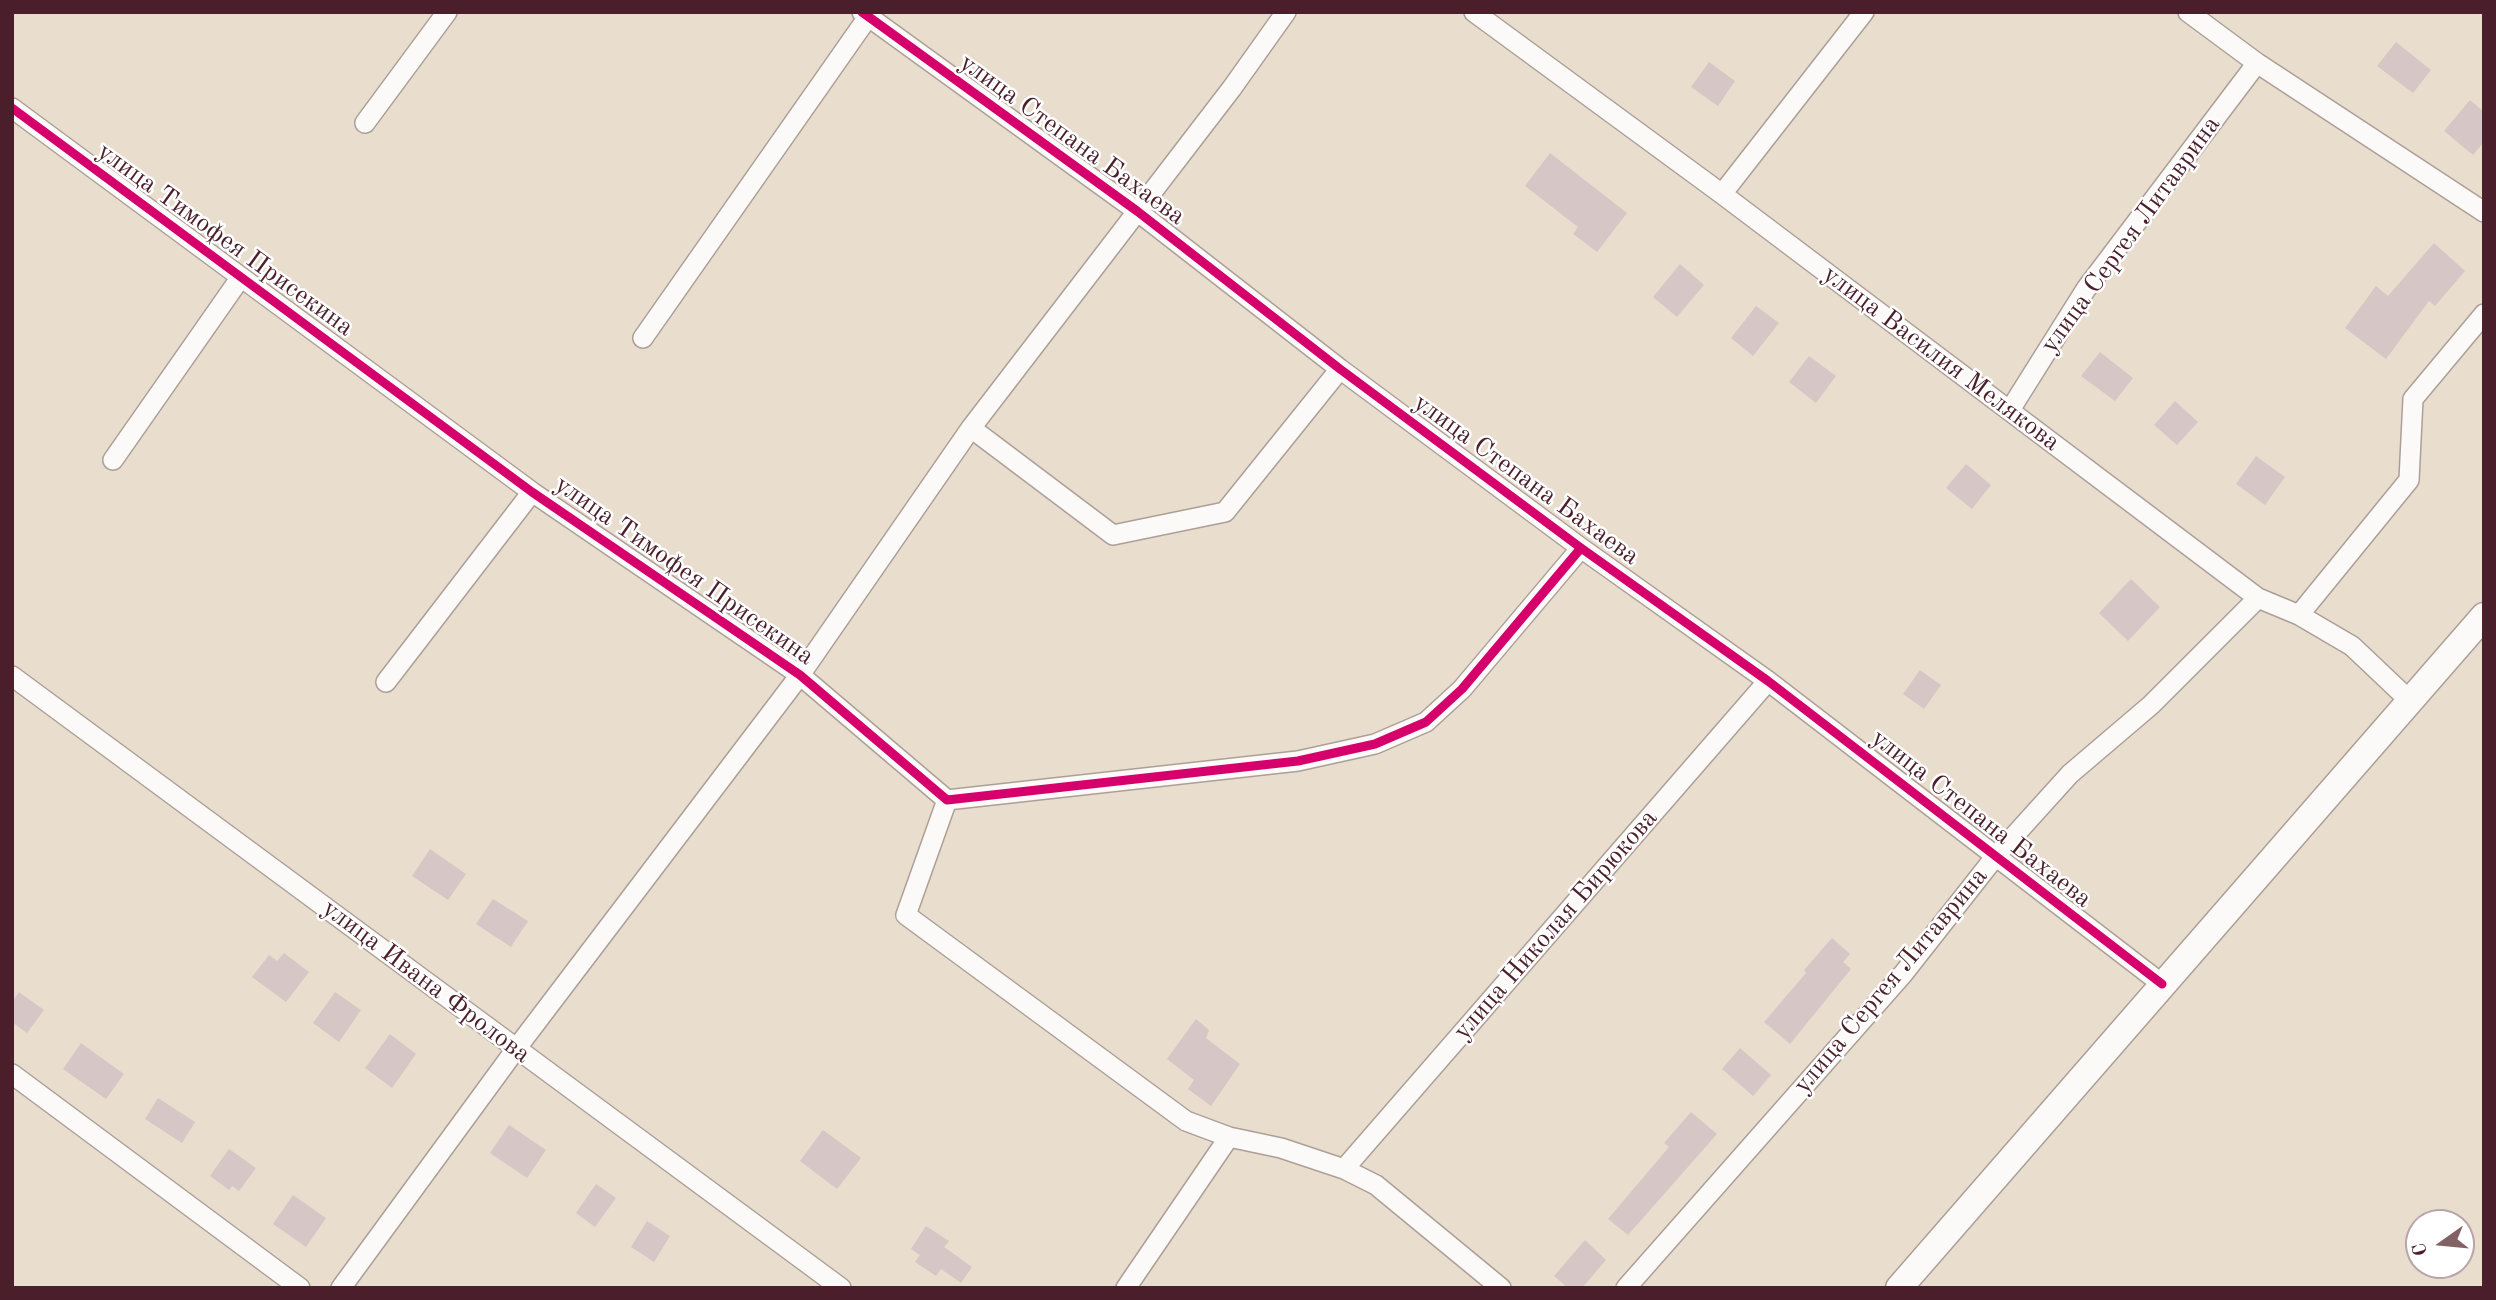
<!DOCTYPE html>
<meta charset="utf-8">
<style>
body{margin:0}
#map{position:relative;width:2496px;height:1300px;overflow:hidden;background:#e9ddcd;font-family:"Old Standard TT",serif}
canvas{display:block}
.frame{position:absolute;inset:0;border:14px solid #4a1f2b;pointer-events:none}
.north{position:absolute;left:2405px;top:1209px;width:70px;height:70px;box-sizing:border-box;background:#fff;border:2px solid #b7a5aa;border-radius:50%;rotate:255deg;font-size:19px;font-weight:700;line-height:28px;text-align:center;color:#4a1f2b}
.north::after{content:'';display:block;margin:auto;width:24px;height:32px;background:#826264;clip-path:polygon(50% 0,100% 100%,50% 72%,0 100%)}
</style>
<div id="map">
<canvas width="2496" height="1300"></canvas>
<div class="frame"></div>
<div class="north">С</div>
</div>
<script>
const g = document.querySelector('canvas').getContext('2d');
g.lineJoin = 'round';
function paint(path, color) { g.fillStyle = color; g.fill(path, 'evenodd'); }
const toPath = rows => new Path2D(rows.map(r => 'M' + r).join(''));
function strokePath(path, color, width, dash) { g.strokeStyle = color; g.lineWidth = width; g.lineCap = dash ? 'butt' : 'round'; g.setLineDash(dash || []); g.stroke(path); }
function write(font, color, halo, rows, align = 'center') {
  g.font = font + ' "Old Standard TT",serif'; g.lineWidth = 5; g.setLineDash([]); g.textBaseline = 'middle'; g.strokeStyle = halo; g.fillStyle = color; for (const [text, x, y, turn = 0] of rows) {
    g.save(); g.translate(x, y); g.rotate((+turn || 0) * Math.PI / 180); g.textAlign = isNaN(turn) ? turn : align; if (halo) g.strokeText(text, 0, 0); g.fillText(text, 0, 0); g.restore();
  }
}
const building = toPath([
 [2396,42,2431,70,2413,93,2377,66],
 [1709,62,1735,81,1718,106,1691,87],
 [2470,100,2484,112,2484,142,2473,155,2444,131],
 [1550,153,1627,213,1597,252,1573,234,1578,227,1525,186],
 [2434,243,2465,271,2435,306,2429,301,2386,359,2345,328,2376,286,2388,296],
 [1680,264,1704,285,1677,317,1653,297],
 [1756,306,1779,323,1753,356,1731,338],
 [2100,352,2133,378,2115,401,2081,376],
 [1809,356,1836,376,1816,403,1789,382],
 [2175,401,2198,422,2177,445,2154,425],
 [2256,456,2285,477,2265,505,2236,484],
 [1966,464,1991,485,1972,509,1946,488],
 [2131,579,2160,607,2128,641,2099,613],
 [1920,670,1941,685,1924,709,1903,694],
 [430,849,466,874,448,900,412,876],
 [493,899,528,921,511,947,476,924],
 [1832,938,1850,954,1843,962,1851,969,1790,1044,1764,1022,1806,973,1804,970],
 [284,953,309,972,286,1002,252,977,269,955,277,961],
 [19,992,44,1010,27,1033,12,1022,12,1002],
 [335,992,361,1010,339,1042,313,1023],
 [1196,1019,1209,1030,1206,1038,1240,1064,1211,1106,1188,1089,1194,1080,1167,1059],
 [390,1034,416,1054,392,1088,365,1068],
 [81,1043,124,1074,106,1099,63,1069],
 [1740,1048,1771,1075,1753,1096,1722,1069],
 [158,1098,195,1122,182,1143,145,1119],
 [1691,1112,1717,1134,1628,1235,1608,1219,1669,1147,1664,1143],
 [509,1125,546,1150,527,1178,490,1153],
 [823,1130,861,1158,837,1189,800,1161],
 [229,1149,256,1168,239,1191,232,1186,229,1190,210,1176],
 [596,1184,616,1198,595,1227,576,1213],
 [293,1195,326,1218,306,1247,273,1224],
 [647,1221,670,1236,654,1262,631,1247],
 [926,1226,949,1241,944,1247,972,1267,961,1283,941,1269,936,1276,915,1262,920,1255,911,1249],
 [1585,1240,1606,1260,1582,1288,1568,1288,1554,1276]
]);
const minor = toPath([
 [862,12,1137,211,1340,369,1581,548,1768,681,2162,984],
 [1474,12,1722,194,2258,598,2299,615,2352,646,2409,700],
 [2188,12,2257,63,2484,212],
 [12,108,532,492,800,675,947,800,1298,761,1375,744,1426,722,1462,689,1581,548],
 [365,123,447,12],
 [1722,194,1864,12],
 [643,338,868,17],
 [2010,410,2086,289,2257,63],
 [971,428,1113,535,1225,512,1340,369],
 [113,460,241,277],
 [2299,615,2409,480,2413,399,2484,314],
 [12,676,841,1288],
 [386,682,532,492],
 [947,800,906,915,1186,1121,1229,1137,1281,1148,1344,1169,1376,1185,1501,1288],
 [12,1074,300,1288],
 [1344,1169,1768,681],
 [341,1288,516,1049,800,675,971,428,1232,88,1286,12],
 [1126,1288,1229,1137],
 [1626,1288,1903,974,1995,857,2070,774,2151,705,2258,598]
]);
const secondary = toPath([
 [1899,1288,2484,616]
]);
const cycleway = toPath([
 [862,12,1137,211,1340,369,1581,548,1768,681,2162,984],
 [12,108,532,492,800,675,947,800,1298,761,1375,744,1426,722,1462,689,1581,548]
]);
const streetNames = [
 ["улица Степана Бахаева",1072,140,36],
 ["улица Сергея Литаврина",2131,235,-54],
 ["улица Тимофея Присекина",225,240,36],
 ["улица Василия Мелякова",1941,359,37],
 ["улица Степана Бахаева",1526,480,36],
 ["улица Тимофея Присекина",684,571,35],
 ["улица Степана Бахаева",1981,819,38],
 ["улица Николая Бирюкова",1556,925,-49],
 ["улица Сергея Литаврина",1891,981,-50],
 ["улица Ивана Фролова",426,982,37]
];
paint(building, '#d7c6c6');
strokePath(minor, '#ac9f98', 22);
strokePath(secondary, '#ac9f98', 29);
strokePath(minor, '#fcfaf8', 19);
strokePath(secondary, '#fcfaf8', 26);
strokePath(cycleway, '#d6006c', 9);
write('26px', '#4a1f2b', '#fff', streetNames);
</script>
